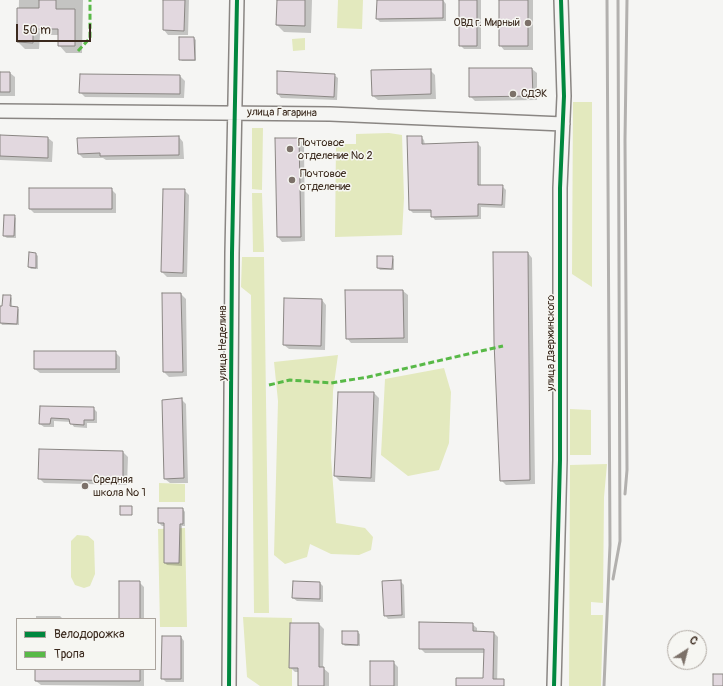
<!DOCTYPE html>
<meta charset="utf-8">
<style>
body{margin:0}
#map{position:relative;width:723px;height:686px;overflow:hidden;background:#f5f5f3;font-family:Pangolin,sans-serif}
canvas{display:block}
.legend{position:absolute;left:16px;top:618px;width:140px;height:52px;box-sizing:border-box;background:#f6f6f2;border:1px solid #aba49d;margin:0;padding:5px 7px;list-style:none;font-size:12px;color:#3b2a1e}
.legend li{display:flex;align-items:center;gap:8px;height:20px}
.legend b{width:20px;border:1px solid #aba49d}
.north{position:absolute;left:667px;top:630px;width:40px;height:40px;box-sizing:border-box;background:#f6f6f2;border:1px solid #aba49d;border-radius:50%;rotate:36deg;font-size:11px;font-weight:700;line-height:16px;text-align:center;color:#3b2a1e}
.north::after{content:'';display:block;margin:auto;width:14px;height:18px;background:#7c7169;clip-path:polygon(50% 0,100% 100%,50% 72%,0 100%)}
.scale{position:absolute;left:16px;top:24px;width:75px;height:18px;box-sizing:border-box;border:2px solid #3b2a1e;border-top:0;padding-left:5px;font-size:12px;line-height:14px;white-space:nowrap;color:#3b2a1e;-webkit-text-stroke:3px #f6f6f2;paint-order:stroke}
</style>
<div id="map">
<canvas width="723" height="686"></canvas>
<ul class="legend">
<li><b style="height:5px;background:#00873e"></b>Велодорожка</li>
<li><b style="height:5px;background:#58b947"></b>Тропа</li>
</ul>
<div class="north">С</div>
<div class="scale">50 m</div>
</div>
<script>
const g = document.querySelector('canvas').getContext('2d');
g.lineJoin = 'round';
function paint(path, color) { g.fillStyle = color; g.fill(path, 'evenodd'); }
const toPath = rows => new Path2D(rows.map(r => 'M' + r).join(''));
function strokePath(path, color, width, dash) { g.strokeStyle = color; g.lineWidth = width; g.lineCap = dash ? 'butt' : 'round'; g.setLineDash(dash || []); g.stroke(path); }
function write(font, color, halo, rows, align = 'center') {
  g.font = font + ' Pangolin,sans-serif'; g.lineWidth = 3; g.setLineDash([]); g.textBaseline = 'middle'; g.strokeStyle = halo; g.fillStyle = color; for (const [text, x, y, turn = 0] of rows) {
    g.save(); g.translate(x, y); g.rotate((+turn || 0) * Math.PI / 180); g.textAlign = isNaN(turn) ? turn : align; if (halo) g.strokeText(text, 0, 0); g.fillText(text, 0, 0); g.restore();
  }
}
const green = toPath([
 [338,0,363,0,362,29,337,28],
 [305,38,305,50,293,51,292,39],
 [573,102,592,102,592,287,572,274],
 [252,128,263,128,262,190,252,189],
 [389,133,402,135,404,198,402,235,335,237,336,144,356,144,356,134],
 [252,193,262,193,264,252,253,252],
 [242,257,264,257,269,613,254,613,251,295,241,287],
 [338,355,333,391,331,458,336,523,365,528,373,537,371,550,359,555,331,554,310,544,307,557,285,564,274,555,278,401,274,362],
 [444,368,451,392,449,443,439,470,408,476,381,455,385,379],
 [570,409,591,410,591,455,570,455],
 [607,464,604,497,603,603,591,602,591,615,603,615,601,686,569,686,570,465],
 [159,483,185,484,185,502,159,502],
 [185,528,187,627,160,627,158,529],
 [77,535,88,536,94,541,95,574,90,586,84,588,75,585,71,577,71,541],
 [243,617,292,618,292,686,260,686,247,677]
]);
const shadow = toPath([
 [19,0,83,0,82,53,66,53,59,45,59,35,40,35,39,49,25,49,18,42],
 [164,0,189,0,188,35,168,35,164,30],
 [278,0,312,0,311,33,284,32,277,25],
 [443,0,446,4,446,21,380,22,377,19],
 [460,0,481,0,481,49,464,49,460,45],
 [500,0,533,0,533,50,504,50,500,45],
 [180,38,194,38,196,40,196,61,182,61,180,59],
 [532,69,537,73,537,100,475,101,470,96],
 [430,70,435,75,436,99,378,100,373,96],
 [278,72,334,75,338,78,337,100,281,98,278,94],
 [0,73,10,73,15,77,15,96,0,96],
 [180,76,185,81,184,98,85,97,80,92],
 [0,136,48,138,53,142,52,162,0,160],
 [179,137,183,142,184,159,106,160,103,158,83,158,79,154],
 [408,137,421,137,424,140,425,145,477,143,481,147,481,186,502,186,506,190,505,208,481,207,481,219,435,220,432,216,432,213,413,213,410,210],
 [299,139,304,144,305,241,282,242,278,237],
 [111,189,116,194,116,213,34,213,30,209],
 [184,190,189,195,187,277,167,277,162,272],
 [14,216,16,218,16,238,7,238,4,236],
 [30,253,36,254,38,256,38,269,31,269,29,267],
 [528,253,532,258,535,484,506,485,501,480],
 [392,257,394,259,394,270,380,270,378,268],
 [403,291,408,295,408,343,351,343,347,338],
 [181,294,186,299,187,376,169,377,164,372],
 [10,296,12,298,12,307,19,309,19,325,2,325,1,323,3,307],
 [322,300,326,305,325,350,289,349,284,345],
 [115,352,120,357,120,373,40,373,35,369],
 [339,393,374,393,379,398,375,482,340,481,335,476],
 [181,399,186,404,188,483,170,483,165,479],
 [41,407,93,408,97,412,97,423,87,423,87,428,74,427,71,422,54,421,54,427,44,427,40,424],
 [123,452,128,457,127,485,44,483,39,478],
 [183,509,185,512,185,526,182,526,182,566,167,565,165,563,165,526,162,526,159,523],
 [400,581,404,585,405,618,388,619,385,615],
 [139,582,144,587,144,619,120,619],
 [320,583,323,586,323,602,297,601,293,598],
 [36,616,60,616,63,619,36,619],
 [319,624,324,629,323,668,329,673,329,686,299,686,299,672,295,672,290,667],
 [472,624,477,628,477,632,494,633,498,637,497,686,457,686,484,679,485,653,425,653,420,648],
 [357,632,360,634,360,646,345,646,343,644],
 [181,637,184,641,184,682,166,682,162,678],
 [393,662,398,667,398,686,371,686],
 [36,669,144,669,144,686,41,685,36,681]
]);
const building = toPath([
 [39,0,56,0,56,9,75,9,75,46,58,46,58,29,33,29,33,43,17,42,17,8,39,8,39,0],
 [163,0,185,0,184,31,163,30,163,0],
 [277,0,305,0,305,26,276,25,277,0],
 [377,0,443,0,443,18,376,19,377,0],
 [459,0,477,0,477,46,459,46,459,0],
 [499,0,528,0,528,46,499,46,499,0],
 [179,37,194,37,195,60,179,60,179,37],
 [469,68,532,68,533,96,469,97,469,68],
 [431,69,431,94,372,96,371,70,431,69],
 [277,71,335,74,334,97,277,94,277,71],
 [0,72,10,72,10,92,0,92,0,72],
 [80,74,180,75,180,94,79,93,80,74],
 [0,135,48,137,48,158,0,156,0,135],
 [179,136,179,155,100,156,100,153,78,154,77,138,179,136],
 [407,136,422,136,422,144,478,142,478,185,503,185,502,205,478,204,478,216,431,217,431,210,409,210,407,136],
 [275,138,299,138,301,237,277,237,275,138],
 [29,188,112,188,112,209,29,209,29,188],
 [163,189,185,189,183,273,161,272,163,189],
 [4,215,15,215,14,236,3,236,4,215],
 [29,252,36,253,36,268,28,267,29,252],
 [493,252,528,252,530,480,500,481,494,342,493,252],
 [377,256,393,256,392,269,377,268,377,256],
 [345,290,403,290,404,338,346,339,345,290],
 [162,293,181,293,183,372,163,372,162,293],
 [3,295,11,295,10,306,18,307,17,324,0,323,0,306,2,306,3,295],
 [284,298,322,299,321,346,283,345,284,298],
 [34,351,116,351,116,369,34,369,34,351],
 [338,392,374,392,371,478,334,476,338,392],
 [182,398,184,478,164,479,162,400,182,398],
 [40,406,94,407,94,420,84,420,84,425,70,424,69,419,51,418,50,424,39,424,40,406],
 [39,449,123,451,123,481,38,479,39,449],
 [120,506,132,506,132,515,120,515,120,506],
 [158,508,183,508,183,524,180,524,179,563,164,563,164,523,158,523,158,508],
 [401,580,402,615,384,616,382,581,401,580],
 [119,581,140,581,140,619,119,619,119,581],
 [293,581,320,582,320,599,292,598,293,581],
 [419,622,473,623,473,631,494,632,493,679,504,679,504,686,456,686,456,678,483,678,484,649,419,649,419,622],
 [290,623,319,623,319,667,324,667,324,686,298,686,298,668,289,668,290,623],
 [342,631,358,631,358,645,342,644,342,631],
 [162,636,181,636,181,679,161,679,162,636],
 [370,661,394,661,394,686,370,686,370,661],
 [35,669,140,669,140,681,35,681,35,669],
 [713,674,723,674,723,686,713,686,713,674]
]);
const minor = toPath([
 [0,111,330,114,563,124],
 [229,686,232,253,237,0],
 [554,686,560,460,560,188,564,96,561,0]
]);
const rail = toPath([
 [625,494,627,470,625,140,627,0],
 [613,579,620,541,618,0],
 [604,686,610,545,607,0]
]);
const quiet = toPath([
 [78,51,90,38,90,0],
 [269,385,290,380,331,383,368,377,503,346]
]);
const cycleway = toPath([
 [229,686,232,253,237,0],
 [554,686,560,460,560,188,564,96,561,0]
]);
const markers = [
 [528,23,4,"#7c7169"],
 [513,94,4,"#7c7169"],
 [290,149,4,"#7c7169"],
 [292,180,4,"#7c7169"],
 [85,486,4,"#7c7169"]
];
const poiNames = [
 ["ОВД г. Мирный",520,23,"right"],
 ["СДЭК",521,94],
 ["Почтовое",298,143],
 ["отделение № 2",298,156],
 ["Почтовое",300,174],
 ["отделение",300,187],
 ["Средняя",93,480],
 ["школа № 1",93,493]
];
const streetNames = [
 ["улица Гагарина",282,113,1],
 ["улица Неделина",223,343,-90],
 ["улица Дзержинского",551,343,-90]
];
paint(green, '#e3e9be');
paint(shadow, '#0003');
paint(building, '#e2d8df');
strokePath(building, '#8a8683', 1);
strokePath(minor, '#8a8683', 16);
strokePath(minor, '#f5f5f3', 13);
strokePath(rail, '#b2b0ae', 3);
strokePath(quiet, '#58b947', 3, [6, 3]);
strokePath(cycleway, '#00873e', 4);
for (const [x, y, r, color] of markers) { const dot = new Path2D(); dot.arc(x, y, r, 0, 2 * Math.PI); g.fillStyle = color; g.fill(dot); strokePath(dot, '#f6f6f2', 1.5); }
write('11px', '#3b2a1e', '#f6f6f2', poiNames, 'left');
write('11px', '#3b2a1e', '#f6f6f2', streetNames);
</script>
